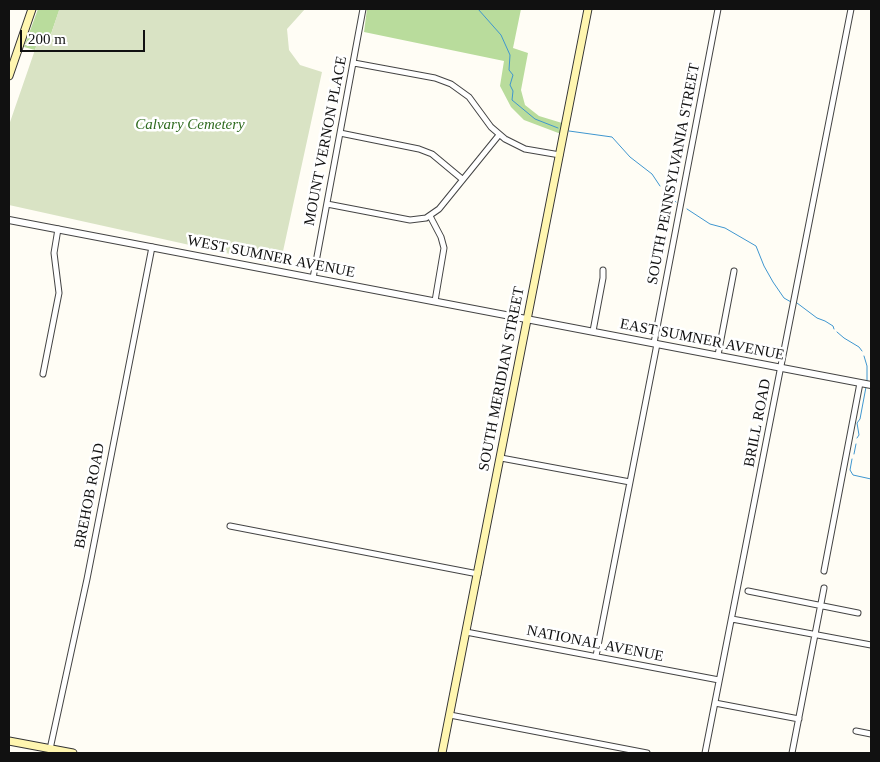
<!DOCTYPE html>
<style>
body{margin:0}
#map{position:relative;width:880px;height:762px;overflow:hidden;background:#fffdf5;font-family:Georgia,serif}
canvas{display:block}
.frame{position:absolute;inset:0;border:10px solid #111;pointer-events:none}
.scale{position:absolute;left:20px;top:30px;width:125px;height:22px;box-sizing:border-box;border:2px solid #111;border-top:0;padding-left:6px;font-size:15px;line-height:18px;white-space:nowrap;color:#111;-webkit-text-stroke:4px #fff;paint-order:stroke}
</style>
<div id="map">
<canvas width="880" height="762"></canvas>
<div class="frame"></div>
<div class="scale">200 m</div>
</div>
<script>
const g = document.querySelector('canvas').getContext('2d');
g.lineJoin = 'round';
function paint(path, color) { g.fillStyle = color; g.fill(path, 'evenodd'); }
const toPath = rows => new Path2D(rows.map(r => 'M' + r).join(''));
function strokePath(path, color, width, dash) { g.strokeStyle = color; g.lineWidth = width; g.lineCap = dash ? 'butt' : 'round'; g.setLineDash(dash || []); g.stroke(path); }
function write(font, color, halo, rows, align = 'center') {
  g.font = font + ' Georgia,serif'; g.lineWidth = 5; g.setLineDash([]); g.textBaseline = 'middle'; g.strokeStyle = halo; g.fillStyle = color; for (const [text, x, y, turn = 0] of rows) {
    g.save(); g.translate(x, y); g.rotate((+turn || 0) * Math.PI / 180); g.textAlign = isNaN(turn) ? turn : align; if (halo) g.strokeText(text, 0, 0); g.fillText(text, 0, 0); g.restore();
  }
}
const forest = toPath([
 [38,9,63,9,59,11,51,34,37,44,35,50,24,47],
 [367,9,521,9,513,48,528,53,521,90,525,105,539,116,562,123,561,134,524,120,511,107,500,86,504,61,364,32]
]);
const cemetery = toPath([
 [63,9,305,9,287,29,289,50,300,65,322,72,280,265,9,205,9,125,37,44,51,34,59,10]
]);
const stream = toPath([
 [478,9,501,35,510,55,509,70,513,75,510,85,513,91,512,100,535,119,558,128],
 [569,131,612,137,630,157,652,174,660,186],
 [667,194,676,202],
 [687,209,710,224,725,228,756,246,764,266,773,282,784,298,791,302],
 [797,303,817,318,825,321,833,326,834,329],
 [837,332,844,338,859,347,862,351],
 [864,356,867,366,867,381],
 [857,438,859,435,857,423,860,419,866,387],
 [854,454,856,444],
 [852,459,850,470,853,475,871,479]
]);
const minor = toPath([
 [354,63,435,78,451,84,469,97,491,127,505,139,525,149,560,155],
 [340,133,419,149,432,154,462,179],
 [327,204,410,220,426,218,439,209,499,135],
 [430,216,441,237,444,248,435,301],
 [313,278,363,9],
 [593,331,603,278,603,270],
 [654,343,718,9],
 [718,355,734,271],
 [43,374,59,293,54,253,58,229],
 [501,458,630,482],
 [230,526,478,574],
 [824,571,860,383],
 [748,591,858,613],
 [732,619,871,645],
 [466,632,719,680],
 [596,656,657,344],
 [715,703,799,719],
 [450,715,647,753],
 [856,731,871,734],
 [50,749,87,579,152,247],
 [705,753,851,9],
 [792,753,824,588]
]);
const tertiary = toPath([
 [9,220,871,385]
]);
const secondary = toPath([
 [9,76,32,9],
 [9,741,73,753],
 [442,753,588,9]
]);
const parkNames = [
 ["Calvary Cemetery",190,125]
];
const streetNames = [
 ["MOUNT VERNON PLACE",326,141,-79],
 ["SOUTH PENNSYLVANIA STREET",674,174,-79],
 ["WEST SUMNER AVENUE",271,257,11],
 ["EAST SUMNER AVENUE",702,340,11],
 ["SOUTH MERIDIAN STREET",502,379,-79],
 ["BRILL ROAD",758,423,-79],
 ["BREHOB ROAD",90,496,-79],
 ["NATIONAL AVENUE",595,644,11]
];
paint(forest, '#b9dc9c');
paint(cemetery, '#d9e3c4');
strokePath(stream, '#3f96cf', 1);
strokePath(minor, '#444', 7);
strokePath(tertiary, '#444', 8);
strokePath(secondary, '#333', 9);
strokePath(minor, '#fff', 5);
strokePath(tertiary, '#fff', 6);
strokePath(secondary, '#fff6b0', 7);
write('italic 15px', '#2f6b1f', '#fff', parkNames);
write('15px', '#111', '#fff', streetNames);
</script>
